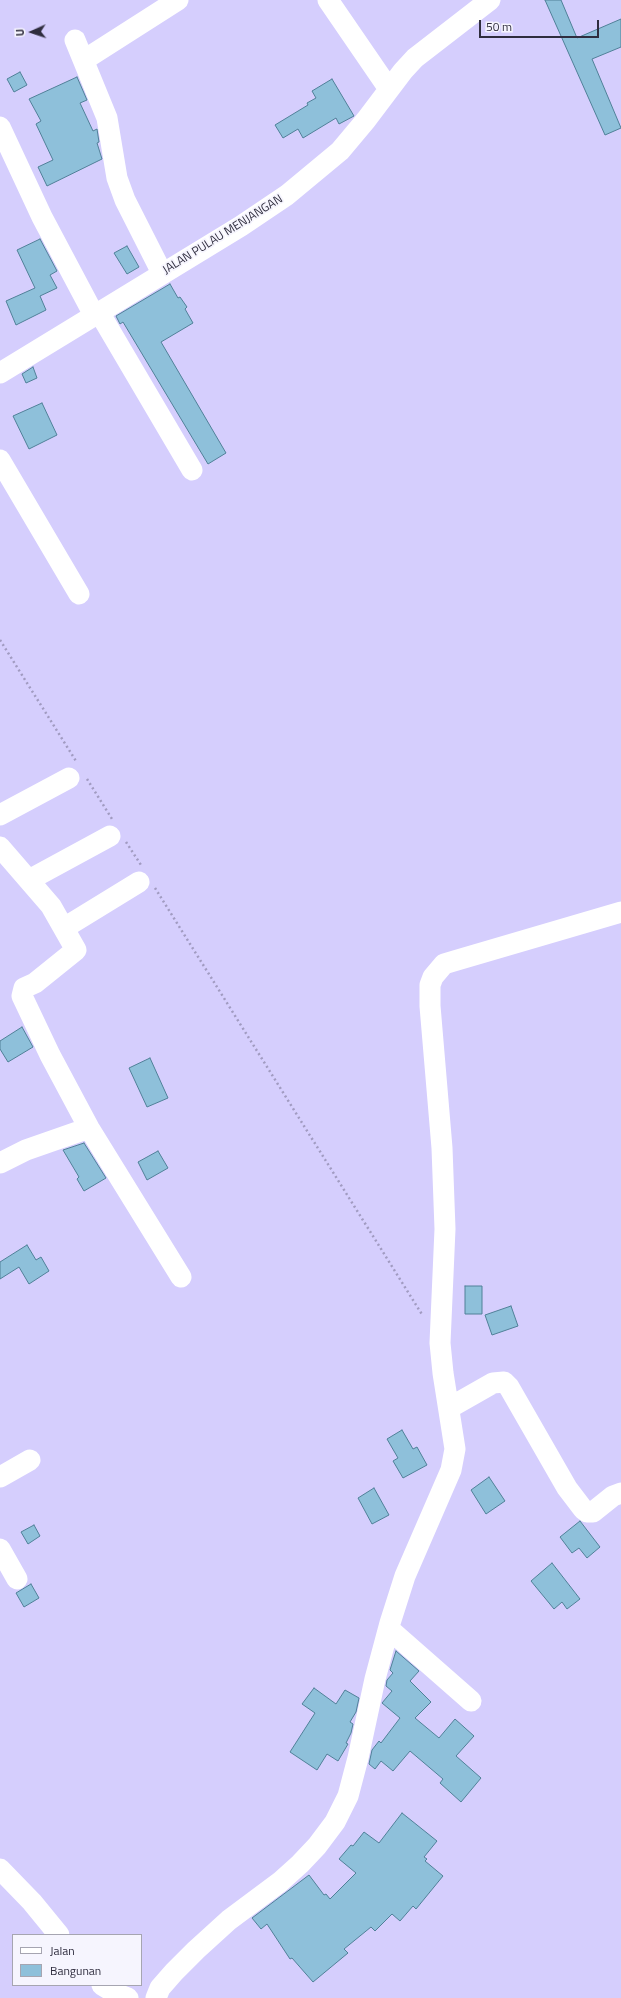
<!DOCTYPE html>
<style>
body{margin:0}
#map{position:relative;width:621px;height:1998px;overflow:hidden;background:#d5cefd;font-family:"Titillium Web",sans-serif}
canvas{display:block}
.legend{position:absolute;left:12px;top:1934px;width:130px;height:52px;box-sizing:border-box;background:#f6f5fe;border:1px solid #a6a5b1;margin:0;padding:5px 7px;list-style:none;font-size:12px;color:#2f2d3e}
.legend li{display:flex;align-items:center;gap:8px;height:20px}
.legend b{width:20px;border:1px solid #a6a5b1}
.north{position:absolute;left:12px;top:12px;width:40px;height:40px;-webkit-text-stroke:3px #f6f5fe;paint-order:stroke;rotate:267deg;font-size:11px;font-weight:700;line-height:16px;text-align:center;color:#2f2d3e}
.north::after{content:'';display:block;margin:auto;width:14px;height:18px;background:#2f2d3e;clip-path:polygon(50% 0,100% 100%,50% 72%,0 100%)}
.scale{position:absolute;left:479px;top:20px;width:120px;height:18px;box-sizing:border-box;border:2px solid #2f2d3e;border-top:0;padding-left:5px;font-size:12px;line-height:14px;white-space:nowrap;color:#2f2d3e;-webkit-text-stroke:3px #f6f5fe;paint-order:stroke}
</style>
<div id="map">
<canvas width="621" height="1998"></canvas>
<ul class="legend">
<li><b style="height:5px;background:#fff"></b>Jalan</li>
<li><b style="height:11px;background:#8ec0da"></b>Bangunan</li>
</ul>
<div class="north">U</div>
<div class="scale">50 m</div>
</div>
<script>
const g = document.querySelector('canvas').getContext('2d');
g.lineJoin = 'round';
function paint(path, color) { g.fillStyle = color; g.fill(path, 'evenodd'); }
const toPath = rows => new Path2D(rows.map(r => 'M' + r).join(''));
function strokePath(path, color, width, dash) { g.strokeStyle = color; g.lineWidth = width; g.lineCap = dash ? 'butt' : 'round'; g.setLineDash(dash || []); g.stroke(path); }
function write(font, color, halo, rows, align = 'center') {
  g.font = font + ' "Titillium Web",sans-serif'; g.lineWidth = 3.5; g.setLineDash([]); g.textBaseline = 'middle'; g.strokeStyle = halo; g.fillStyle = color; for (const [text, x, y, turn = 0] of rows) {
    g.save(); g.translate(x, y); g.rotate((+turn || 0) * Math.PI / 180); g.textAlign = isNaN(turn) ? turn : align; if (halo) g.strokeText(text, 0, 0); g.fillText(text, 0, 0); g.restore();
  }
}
const building = toPath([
 [545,0,561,0,577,38,621,19,621,47,592,59,621,128,605,135,545,0],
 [20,72,27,85,14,92,7,79,20,72],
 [77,77,87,100,80,103,93,131,97,129,99,142,97,143,102,159,47,186,38,167,53,160,36,124,41,121,29,99,77,77],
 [332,79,354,116,339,124,336,118,303,138,298,129,283,138,275,125,308,105,307,103,316,98,312,91,332,79],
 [40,239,57,271,50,275,57,288,40,296,46,310,16,325,6,301,35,288,17,250,40,239],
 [127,246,139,267,127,274,114,253,127,246],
 [170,284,178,298,180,297,187,307,185,309,193,323,161,342,226,453,208,464,123,322,120,324,116,316,170,284],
 [33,367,37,378,26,383,22,374,33,367],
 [42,403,57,435,29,449,13,416,42,403],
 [22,1027,33,1047,8,1062,0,1049,0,1041,22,1027],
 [150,1058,168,1098,147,1107,129,1068,150,1058],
 [84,1143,106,1178,84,1191,77,1179,79,1177,63,1150,84,1143],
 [158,1151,168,1168,147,1180,138,1162,158,1151],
 [27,1245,36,1260,41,1257,49,1271,29,1284,19,1267,0,1279,0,1262,27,1245],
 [465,1286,482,1286,482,1314,465,1314,465,1286],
 [511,1306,518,1326,492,1335,485,1315,511,1306],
 [402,1430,413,1449,417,1447,427,1465,403,1478,393,1461,398,1458,387,1439,402,1430],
 [489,1477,505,1501,486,1514,471,1490,489,1477],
 [374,1488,389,1515,372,1524,358,1498,374,1488],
 [580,1521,600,1547,587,1558,579,1548,572,1553,560,1537,580,1521],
 [34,1525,40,1536,28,1544,21,1532,34,1525],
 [552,1563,580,1599,567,1609,562,1602,554,1609,531,1581,552,1563],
 [31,1584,39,1598,24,1607,16,1593,31,1584],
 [396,1651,419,1671,410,1681,431,1702,415,1718,439,1738,455,1719,474,1736,456,1756,481,1778,461,1802,440,1783,443,1779,410,1751,393,1771,381,1761,375,1769,369,1764,372,1750,379,1741,381,1743,400,1718,382,1703,392,1691,386,1686,387,1680,393,1673,390,1670,396,1651],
 [314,1688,336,1704,345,1690,359,1698,356,1712,350,1722,353,1724,351,1733,346,1743,348,1744,338,1761,327,1754,317,1770,290,1752,315,1713,302,1704,314,1688],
 [402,1813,437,1841,424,1857,427,1859,425,1861,443,1876,416,1909,413,1906,400,1921,392,1914,375,1931,371,1927,344,1949,348,1953,313,1982,292,1958,290,1959,267,1924,261,1929,252,1918,309,1875,324,1895,326,1894,330,1899,356,1873,339,1859,351,1845,353,1846,364,1832,379,1843,402,1813]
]);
const path = toPath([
 [0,640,76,761],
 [87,779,112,819],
 [126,842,141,865],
 [155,888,423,1316]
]);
const minor = toPath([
 [328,0,389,89],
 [75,40,107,118,117,178,125,200,162,273],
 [84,60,178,0],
 [0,127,42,217,94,315],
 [99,312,192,470],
 [0,373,241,226,287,195,340,151,366,120,403,71,415,58,490,0],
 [0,460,79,594],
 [0,815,69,778],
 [0,847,51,906,76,950,35,983,24,988,22,996,50,1055,89,1128,181,1277],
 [29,880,110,836],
 [64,928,139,882],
 [0,1163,26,1150,89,1128],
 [449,1408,493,1383,504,1382,509,1387,567,1488,583,1509,587,1512,593,1512,613,1496,621,1493],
 [0,1477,30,1460],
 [0,1549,17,1579],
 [389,1629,471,1701],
 [0,1869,32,1902,59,1935],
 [102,1985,115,1993,128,1998],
 [156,1998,160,1988,174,1972,196,1950,229,1920,280,1882,300,1864,317,1846,335,1822,348,1796,358,1758,375,1679,390,1623,405,1576,451,1470,455,1449,443,1373,440,1343,445,1229,442,1148,430,1006,430,985,433,977,444,964,454,961,621,912]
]);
const streetNames = [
 ["JALAN PULAU MENJANGAN",223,235,-32]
];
paint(building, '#8ec0da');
strokePath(building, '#508098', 1);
strokePath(path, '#a19bc1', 2.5, [2, 3]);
strokePath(minor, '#fff', 21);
write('12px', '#2f2d3e', '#f6f5fe', streetNames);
</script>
